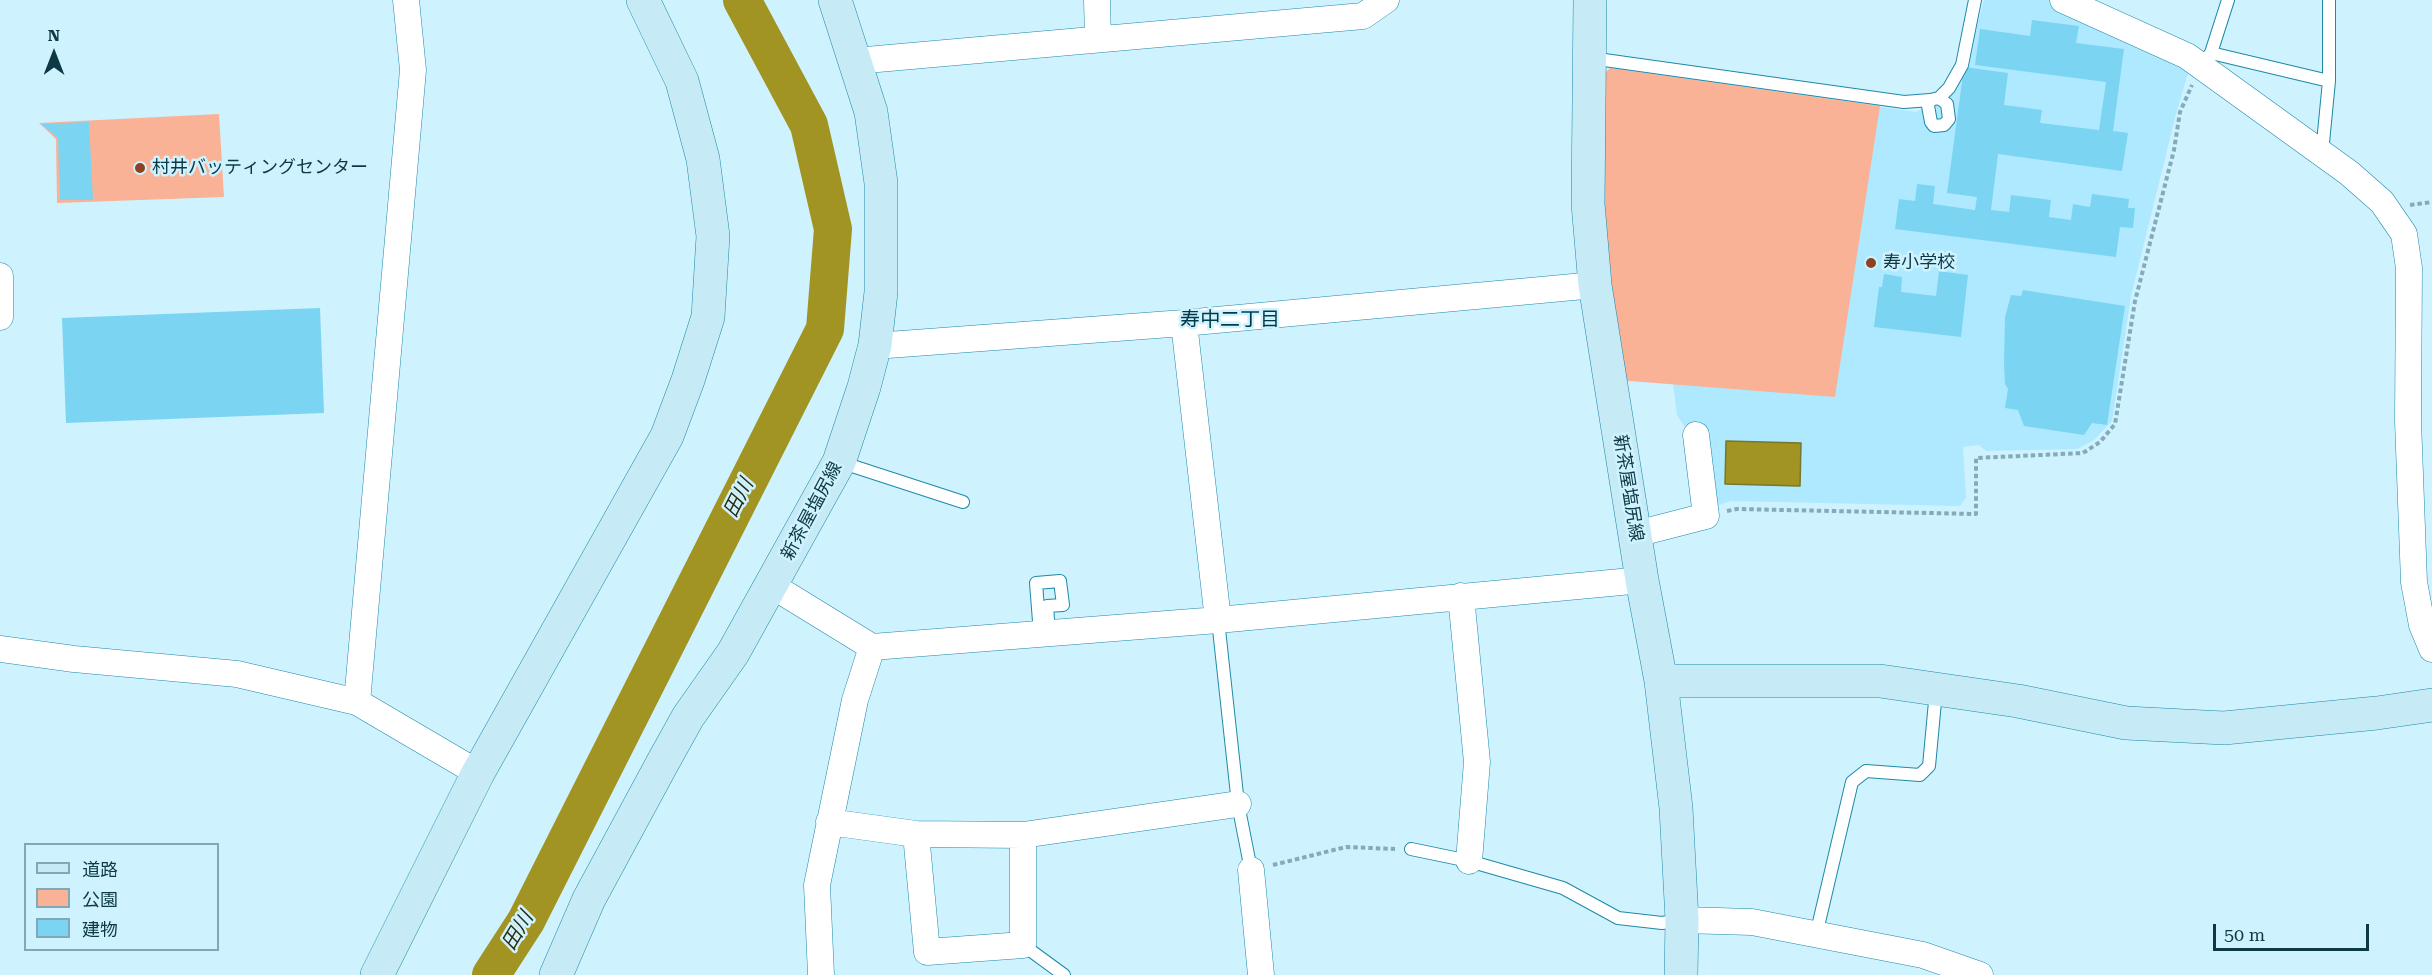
<!DOCTYPE html>
<meta charset="utf-8">
<style>
body{margin:0}
#map{position:relative;width:2432px;height:975px;overflow:hidden;background:#cff2ff;font-family:"Roboto Serif","Noto Sans JP",serif}
canvas{display:block}
.legend{position:absolute;left:24px;top:843px;width:195px;height:108px;box-sizing:border-box;background:#cff2ff;border:2px solid #81a8b5;margin:0;padding:8px 10px;list-style:none;font-size:18px;color:#0d3845}
.legend li{display:flex;align-items:center;gap:12px;height:30px}
.legend b{width:30px;border:2px solid #81a8b5}
.north{position:absolute;left:24px;top:24px;width:60px;height:60px;-webkit-text-stroke:4px #cff2ff;paint-order:stroke;rotate:0deg;font-size:16px;font-weight:700;line-height:24px;text-align:center;color:#0d3845}
.north::after{content:'';display:block;margin:auto;width:21px;height:27px;background:#0d3845;clip-path:polygon(50% 0,100% 100%,50% 72%,0 100%)}
.scale{position:absolute;left:2213px;top:924px;width:156px;height:27px;box-sizing:border-box;border:3px solid #0d3845;border-top:0;padding-left:8px;font-size:18px;line-height:21px;white-space:nowrap;color:#0d3845;-webkit-text-stroke:4px #cff2ff;paint-order:stroke}
</style>
<div id="map">
<canvas width="2432" height="975"></canvas>
<ul class="legend">
<li><b style="height:8px;background:#c6ebf6"></b>道路</li>
<li><b style="height:16px;background:#fab296"></b>公園</li>
<li><b style="height:16px;background:#7bd4f2"></b>建物</li>
</ul>
<div class="north">N</div>
<div class="scale">50 m</div>
</div>
<script>
const g = document.querySelector('canvas').getContext('2d');
g.lineJoin = 'round';
function paint(path, color) { g.fillStyle = color; g.fill(path, 'evenodd'); }
const toPath = rows => new Path2D(rows.map(r => 'M' + r).join(''));
function strokePath(path, color, width, dash) { g.strokeStyle = color; g.lineWidth = width; g.lineCap = dash ? 'butt' : 'round'; g.setLineDash(dash || []); g.stroke(path); }
function write(font, color, halo, rows, align = 'center') {
  g.font = font + ' "Roboto Serif","Noto Sans JP",serif'; g.lineWidth = 5; g.setLineDash([]); g.textBaseline = 'middle'; g.strokeStyle = halo; g.fillStyle = color; for (const [text, x, y, turn = 0] of rows) {
    g.save(); g.translate(x, y); g.rotate((+turn || 0) * Math.PI / 180); g.textAlign = isNaN(turn) ? turn : align; if (halo) g.strokeText(text, 0, 0); g.fillText(text, 0, 0); g.restore();
  }
}
const built = toPath([
 [1984,0,2048,0,2190,66,2176,114,2131,296,2112,421,2094,440,2077,449,1986,451,1979,445,1963,447,1966,498,1960,506,1731,501,1715,506,1711,501,1710,431,1688,432,1677,415,1673,384,1617,380,1610,68,1916,112,1949,94,1966,65]
]);
const green = toPath([
 [1610,68,1880,106,1835,397,1617,380,1599,229,1601,77],
 [219,114,224,197,57,203,56,139,39,123]
]);
const water = toPath([
 [1726,441,1801,443,1800,486,1725,484,1726,441]
]);
const river = toPath([
 [491,975,526,921,825,329,833,229,809,125,742,0]
]);
const building = toPath([
 [2032,20,2079,26,2076,43,2124,49,2113,131,2128,133,2122,171,1998,154,1991,210,2009,212,2011,195,2051,200,2049,217,2071,220,2073,204,2090,207,2092,194,2129,199,2128,208,2135,208,2133,228,2120,227,2116,257,1895,229,1899,199,1915,201,1917,184,1935,186,1933,204,1975,210,1977,197,1947,193,1964,67,2008,73,2004,105,2042,110,2040,123,2099,130,2106,82,1975,65,1980,29,2030,36],
 [89,122,93,200,60,200,58,138,41,124],
 [1939,271,1968,275,1961,337,1874,327,1879,287,1882,287,1884,274,1902,277,1901,292,1936,296],
 [2023,290,2125,306,2107,425,2092,423,2084,435,2024,426,2018,410,2005,408,2008,389,2005,384,2004,363,2005,317,2011,295,2021,296],
 [320,308,324,413,66,423,62,318]
]);
const path = toPath([
 [2410,205,2432,202],
 [1727,511,1737,509,1976,514,1976,458,2083,453,2100,442,2115,424,2135,301,2174,150,2180,112,2192,85],
 [1273,865,1346,847,1395,849]
]);
const lane = toPath([
 [2211,53,2329,81],
 [1590,58,1904,102,1930,100],
 [2207,58,2211,53,2228,0],
 [1939,98,1949,88,1962,65,1975,0],
 [1939,98,1947,104,1949,119,1944,125,1934,126,1931,122,1928,106,1930,100,1939,98],
 [2322,153,2329,81,2329,0],
 [840,462,963,502],
 [1218,620,1238,804,1251,870],
 [1040,634,1036,583,1060,581,1063,605,1047,606,1049,633],
 [1411,849,1469,861,1563,888,1618,918,1662,923,1681,920],
 [1816,935,1852,782,1866,771,1920,775,1929,766,1936,691],
 [1023,945,1064,975]
]);
const street = toPath([
 [1097,0,1098,39],
 [2063,0,2187,56,2349,173,2382,202,2404,234,2409,268,2408,421,2414,582,2422,625,2432,649],
 [855,61,1363,16,1386,0],
 [0,276,0,317],
 [1184,323,1218,620],
 [888,345,1184,323,1595,285],
 [1636,534,1706,516,1696,435],
 [771,585,872,647,855,700,817,885,821,975],
 [1461,596,1477,762,1469,861],
 [872,647,1218,620,1642,580],
 [0,649,74,659,237,674,357,702,478,773],
 [357,702,413,70,406,0],
 [829,822,916,834,1023,835,1238,804],
 [916,834,927,952,1023,945,1023,835],
 [1251,870,1261,975],
 [1682,920,1752,922,1923,955,1980,975]
]);
const secondary = toPath([
 [1590,0,1588,204,1595,285,1642,580,1661,681,1676,808,1682,920,1681,975],
 [1661,681,1880,681,2018,701,2126,723,2224,728,2377,713,2432,705],
 [377,975,478,773,667,436,688,380,708,317,713,236,703,159,682,81,643,0],
 [556,975,589,899,663,762,688,717,733,653,839,462,864,387,875,345,881,292,881,183,871,112,835,0]
]);
const markers = [
 [140,168,6,"#8b4324"],
 [1871,263,6,"#8b4324"]
];
const poiNames = [
 ["村井バッティングセンター",152,168],
 ["寿小学校",1883,263]
];
const streetNames = [
 ["新茶屋塩尻線",1628,488,81],
 ["新茶屋塩尻線",812,511,-62]
];
const neighbourhoodNames = [
 ["寿中二丁目",1230,320]
];
const waterNames = [
 ["田川",739,498,-63],
 ["田川",518,931,-59]
];
paint(built, '#aee9ff');
paint(green, '#fab296');
paint(water, '#a19422');
strokePath(water, '#75782c', 1.5);
strokePath(river, '#a19422', 38);
paint(building, '#7bd4f2');
strokePath(lane, '#1d89a8', 14);
strokePath(street, '#1d89a8', 27);
strokePath(secondary, '#1d89a8', 34);
strokePath(path, '#84abb8', 4, [4.5, 3]);
strokePath(lane, '#fff', 12);
strokePath(street, '#fff', 26);
strokePath(secondary, '#c6ebf6', 33);
for (const [x, y, r, color] of markers) { const dot = new Path2D(); dot.arc(x, y, r, 0, 2 * Math.PI); g.fillStyle = color; g.fill(dot); strokePath(dot, '#cff2ff', 2); }
write('18px', '#0d3845', '#cff2ff', poiNames, 'left');
write('18px', '#0d3845', '#cff2ff', streetNames);
write('20px', '#003949', '#cff2ff', neighbourhoodNames);
write('italic 20px', '#2e2b14', '#cff2ff', waterNames);
</script>
